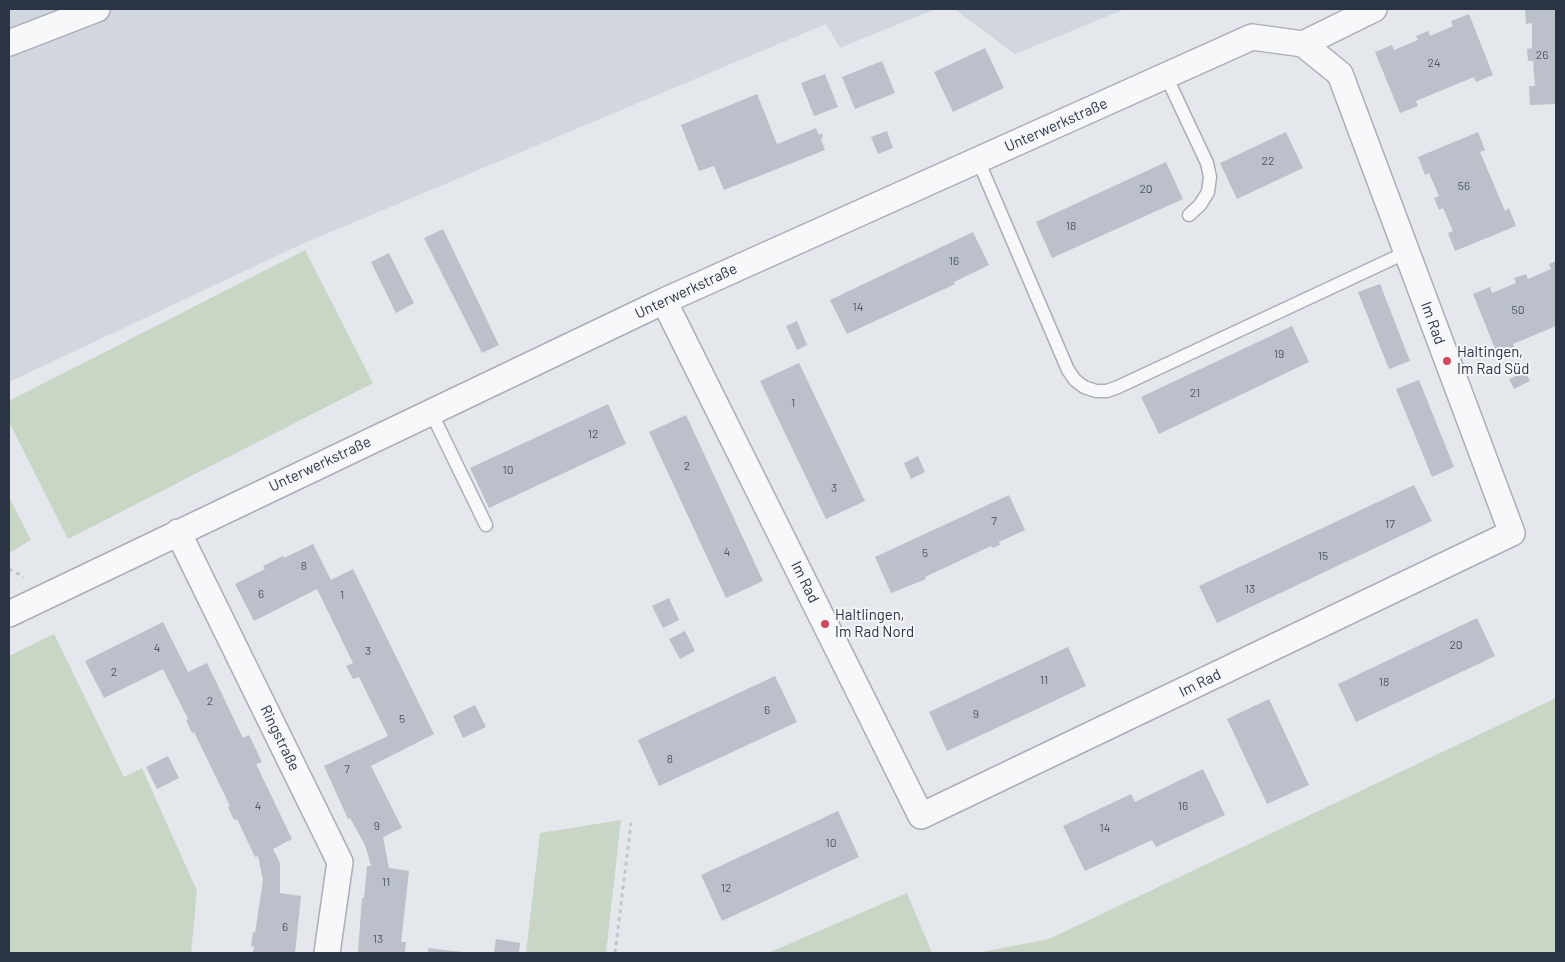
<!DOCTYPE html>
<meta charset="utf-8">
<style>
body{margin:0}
#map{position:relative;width:1565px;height:962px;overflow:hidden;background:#e4e7ec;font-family:Barlow,sans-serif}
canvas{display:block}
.frame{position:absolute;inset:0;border:10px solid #2b3445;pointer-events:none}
</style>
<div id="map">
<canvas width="1565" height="962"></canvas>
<div class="frame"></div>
</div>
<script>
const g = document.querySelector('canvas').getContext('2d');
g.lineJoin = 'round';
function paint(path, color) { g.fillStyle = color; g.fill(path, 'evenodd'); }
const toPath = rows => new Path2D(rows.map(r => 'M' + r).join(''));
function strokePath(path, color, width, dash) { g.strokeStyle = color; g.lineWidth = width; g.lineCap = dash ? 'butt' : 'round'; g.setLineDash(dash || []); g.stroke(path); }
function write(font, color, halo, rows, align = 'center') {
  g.font = font + ' Barlow,sans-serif'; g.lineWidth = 4; g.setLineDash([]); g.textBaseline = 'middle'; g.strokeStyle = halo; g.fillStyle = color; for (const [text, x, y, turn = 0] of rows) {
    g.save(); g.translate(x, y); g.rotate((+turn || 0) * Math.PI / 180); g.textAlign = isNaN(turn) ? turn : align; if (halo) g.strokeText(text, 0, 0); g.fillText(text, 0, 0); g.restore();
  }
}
const built = toPath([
 [9,9,935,9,840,48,826,24,302,244,9,382],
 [954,9,1125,9,1015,54]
]);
const green = toPath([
 [305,250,373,383,68,539,9,422,9,401],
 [9,497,31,540,9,553],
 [54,634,124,777,142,768,197,891,191,953,9,953,9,656],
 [1556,698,1556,953,977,953,1049,939],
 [621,820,606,953,526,953,540,833],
 [907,893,932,953,768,953]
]);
const building = toPath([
 [1525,9,1556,9,1556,104,1530,105,1529,86,1535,86,1533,61,1528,61,1527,49,1532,48,1532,23,1526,24],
 [1469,14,1493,75,1476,82,1474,77,1416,101,1418,106,1400,113,1375,52,1392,45,1394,50,1418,40,1416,36,1428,31,1430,36,1453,26,1451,21],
 [985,48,1004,88,953,112,934,72],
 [882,61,895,93,855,109,842,77],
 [825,74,838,107,814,116,801,83],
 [757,94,777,144,816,128,819,135,822,133,823,137,821,139,825,150,724,190,714,166,699,171,681,125],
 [887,131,893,148,878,154,871,137],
 [1286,132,1303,168,1237,199,1220,163],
 [1478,132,1485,150,1480,152,1505,211,1509,208,1516,226,1455,251,1448,233,1453,231,1443,208,1439,210,1434,198,1439,196,1429,173,1425,175,1418,157],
 [1166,162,1183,199,1052,258,1036,222],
 [443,229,499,345,482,353,424,238],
 [973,232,989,265,954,282,955,284,847,334,830,300],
 [389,253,414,303,396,313,371,262],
 [1556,261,1556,326,1513,344,1515,348,1498,356,1473,294,1490,287,1492,293,1516,283,1514,278,1526,274,1528,279,1551,269,1549,264],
 [1380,284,1410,361,1389,369,1358,292],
 [797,321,807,345,797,350,786,326],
 [1292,326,1309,362,1159,434,1141,397],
 [799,363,865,501,826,519,760,381],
 [1525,372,1530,381,1514,389,1509,379],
 [1419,380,1454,467,1432,477,1396,389],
 [608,404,626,444,489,508,470,468],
 [686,415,763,581,726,598,649,432],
 [918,456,925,472,911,479,904,463],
 [1414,485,1432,521,1217,623,1199,586],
 [1009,495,1025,530,999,542,1000,545,993,548,991,546,925,577,926,579,891,593,875,557],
 [313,544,331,580,353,569,434,734,371,766,402,828,383,837,389,868,409,871,401,942,406,942,405,953,358,952,362,898,364,898,367,866,371,866,370,862,365,845,350,818,348,819,324,766,388,736,359,677,353,679,346,666,353,663,317,589,254,621,235,584,265,569,263,566,283,556,284,558],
 [669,598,679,620,663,628,652,606],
 [1477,618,1495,656,1356,722,1338,684],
 [163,622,188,672,207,663,243,738,249,735,262,762,256,764,292,839,273,849,280,863,280,893,301,896,295,953,253,953,254,947,251,946,253,932,255,933,263,880,258,856,255,857,237,819,234,820,228,807,230,806,194,732,192,733,186,720,188,719,163,669,104,698,85,661],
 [685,631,695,651,680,659,669,639],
 [1068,647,1086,686,947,751,929,712],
 [775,676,797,722,659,786,638,740],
 [1269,699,1309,785,1267,804,1227,719],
 [475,705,486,727,463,738,453,716],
 [168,756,179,778,157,789,146,767],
 [1203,769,1225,815,1156,847,1152,840,1085,871,1063,826,1131,794,1135,802],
 [838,811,859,857,722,921,701,875],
 [496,939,520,943,519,953,494,953],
 [428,948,463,952,463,953,428,953]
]);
const path = toPath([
 [9,569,24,577],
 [615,953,631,823]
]);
const lane = toPath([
 [1166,76,1207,163,1210,177,1208,192,1200,205,1189,215],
 [978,160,1068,370,1075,380,1084,387,1096,391,1107,391,1118,387,1407,252],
 [431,412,486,525]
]);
const street = toPath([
 [9,43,97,9],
 [664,301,921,816,1512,533,1340,74,1303,44],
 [178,532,340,862,327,953],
 [9,614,664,301,1252,37,1303,44,1374,9]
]);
const markers = [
 [1447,361,5,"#d1495b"],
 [825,624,5,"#d1495b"]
];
const numberNames = [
 ["26",1542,55],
 ["24",1434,63],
 ["22",1268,161],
 ["56",1464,186],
 ["20",1146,189],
 ["18",1071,226],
 ["16",954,261],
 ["14",858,307],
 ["50",1518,310],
 ["19",1279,354],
 ["21",1195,393],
 ["1",793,403],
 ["12",593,434],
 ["2",687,466],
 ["10",508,470],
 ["3",834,488],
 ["7",994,521],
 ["17",1390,524],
 ["4",727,552],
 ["5",925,553],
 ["15",1323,556],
 ["8",304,566],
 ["13",1250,589],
 ["6",261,594],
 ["1",342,595],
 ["20",1456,645],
 ["4",157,648],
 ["3",368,651],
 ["2",114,672],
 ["11",1044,680],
 ["18",1384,682],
 ["2",210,701],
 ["6",767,710],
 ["9",976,714],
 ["5",402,719],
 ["8",670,759],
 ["7",347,769],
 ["4",258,806],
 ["16",1183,806],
 ["9",377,826],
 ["14",1105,828],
 ["10",831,843],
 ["11",386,882],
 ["12",726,888],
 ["6",285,927],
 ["13",378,939]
];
const streetNames = [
 ["Unterwerkstraße",1056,125,-24],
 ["Unterwerkstraße",686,291,-25],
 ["Im Rad",1433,323,70],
 ["Unterwerkstraße",320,464,-25],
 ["Im Rad",805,582,64],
 ["Im Rad",1200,683,-26],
 ["Ringstraße",280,738,64]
];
const poiNames = [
 ["Haltingen,",1457,352],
 ["Im Rad Süd",1457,369],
 ["Haltlingen,",835,615],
 ["Im Rad Nord",835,632]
];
paint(built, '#d2d6de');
paint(green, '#c9d6c5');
paint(building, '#bbc0ca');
strokePath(lane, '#a9aeb7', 15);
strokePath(street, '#a9aeb7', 28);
strokePath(path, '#c2c5cb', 3, [4, 4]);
strokePath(lane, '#f7f8fa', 12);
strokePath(street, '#f7f8fa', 25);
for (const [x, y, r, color] of markers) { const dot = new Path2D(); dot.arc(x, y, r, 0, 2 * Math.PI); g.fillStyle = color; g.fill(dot); strokePath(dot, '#f4f6f9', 2); }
write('12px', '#4f5766', null, numberNames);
write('15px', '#2b3445', '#f4f6f9', streetNames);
write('15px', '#2b3445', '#f4f6f9', poiNames, 'left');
</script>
